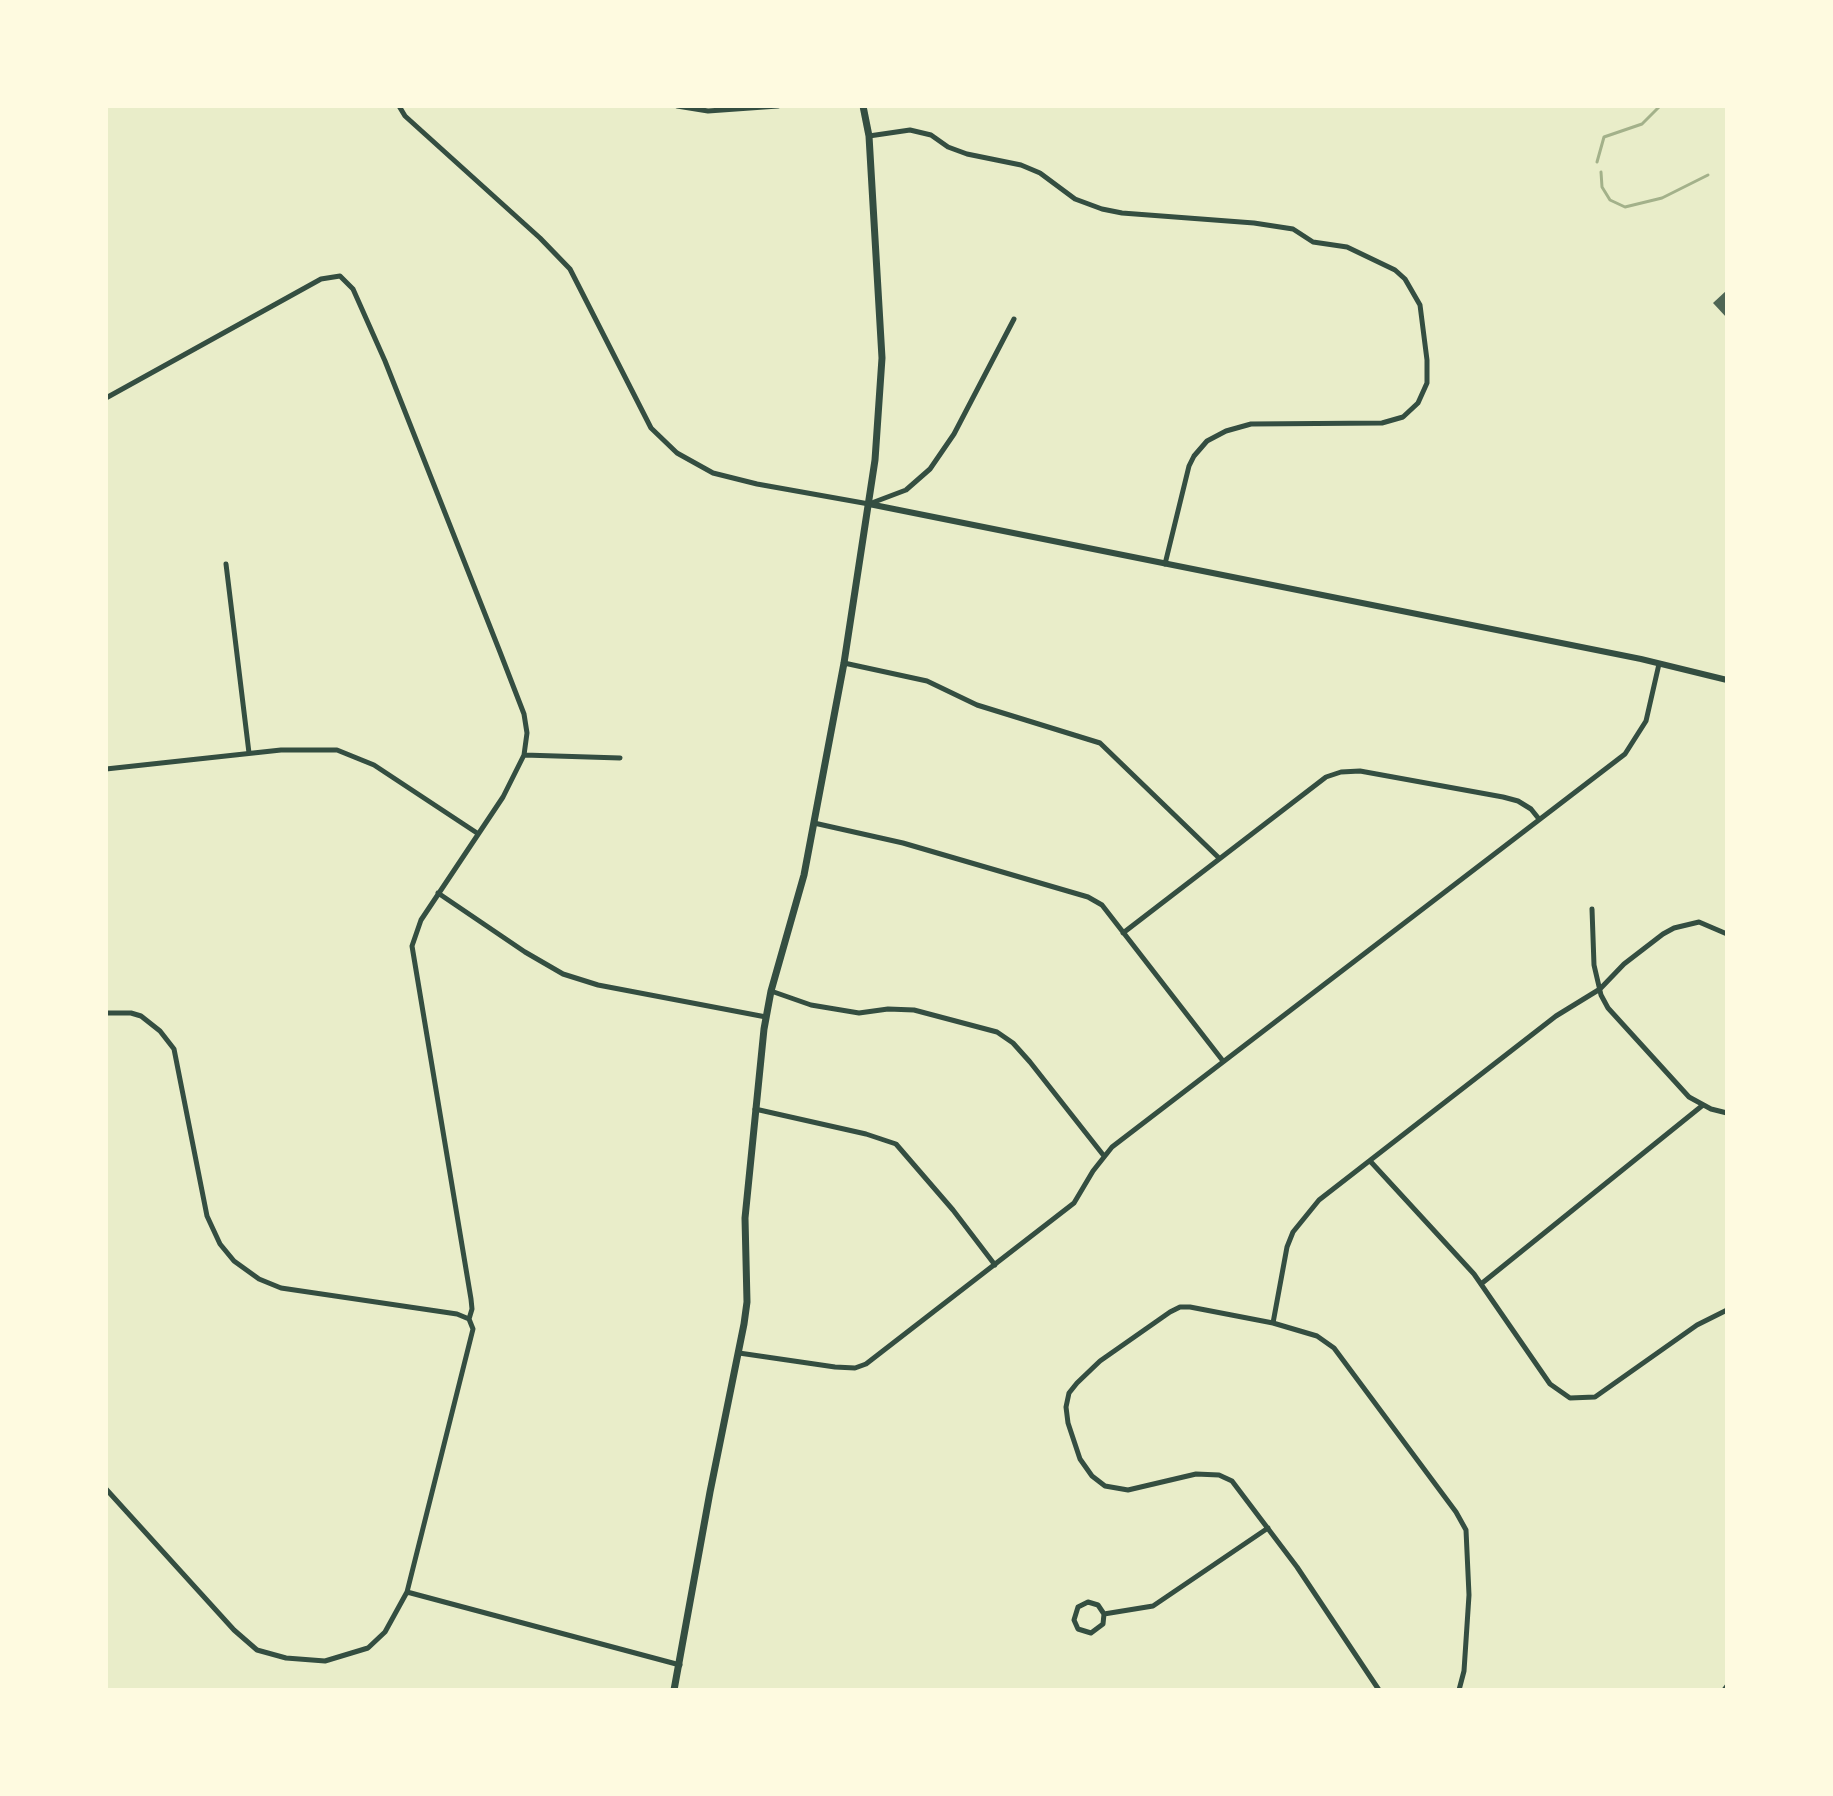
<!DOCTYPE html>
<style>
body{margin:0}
#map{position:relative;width:1833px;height:1796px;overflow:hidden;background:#e9edc9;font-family:"Space Grotesk",sans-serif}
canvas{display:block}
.frame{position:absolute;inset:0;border:108px solid #fefae0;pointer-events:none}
</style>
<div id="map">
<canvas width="1833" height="1796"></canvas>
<div class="frame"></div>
</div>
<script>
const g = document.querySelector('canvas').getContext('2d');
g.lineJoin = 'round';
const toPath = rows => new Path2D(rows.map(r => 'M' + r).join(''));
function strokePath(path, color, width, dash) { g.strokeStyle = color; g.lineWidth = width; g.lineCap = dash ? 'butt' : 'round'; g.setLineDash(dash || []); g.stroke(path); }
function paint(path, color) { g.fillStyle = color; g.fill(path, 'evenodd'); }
const stream = toPath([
 [1597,162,1604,137,1642,124,1660,106],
 [1601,172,1602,187,1610,200,1625,207,1662,198,1708,175]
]);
const building = toPath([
 [1727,290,1727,318,1713,303]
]);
const minor = toPath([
 [399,106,405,116,540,238,570,269,651,428,677,453,713,473,757,484,869,504,906,490,930,469,954,434,1014,319],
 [677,106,708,111,778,106],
 [869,136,910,130,931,135,948,147,967,154,1021,165,1040,173,1075,199,1102,209,1122,213,1254,223,1293,229,1313,242,1347,247,1395,270,1405,279,1420,305,1427,360,1427,383,1418,403,1403,417,1382,423,1251,424,1226,431,1207,441,1194,456,1189,466,1165,564],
 [106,398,321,279,340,276,353,289,385,361,500,652,524,714,527,733,524,755,503,797,421,920,412,946,471,1299,472,1309,469,1319],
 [226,564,249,753],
 [844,663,927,681,977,705,1100,743,1219,858],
 [524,755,620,758],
 [106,769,281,750,337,750,374,765,477,833],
 [814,823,903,843,1088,897,1102,905,1223,1061],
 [438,893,525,952,563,974,598,985,766,1017],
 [1592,909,1594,965,1601,995,1608,1008,1689,1097,1711,1109,1727,1113],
 [1123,933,1326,777,1341,772,1360,771,1503,797,1518,801,1531,809,1539,819],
 [771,991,811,1005,859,1013,888,1009,914,1010,997,1032,1013,1043,1030,1062,1104,1156],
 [106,1013,131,1013,141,1016,160,1031,174,1049,207,1216,220,1244,234,1261,259,1279,281,1288,457,1314,469,1319,473,1329,407,1592,385,1632,368,1648,325,1661,286,1658,257,1650,234,1630,106,1489],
 [755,1109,866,1134,896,1144,953,1210,995,1265],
 [1371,1162,1474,1274,1550,1384,1570,1398,1595,1397,1697,1325,1727,1310],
 [1481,1284,1703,1105],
 [1273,1323,1190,1307,1180,1307,1170,1312,1100,1361,1077,1383,1069,1393,1066,1407,1068,1423,1080,1459,1092,1476,1105,1486,1128,1490,1196,1474,1219,1475,1232,1481,1297,1567,1379,1690],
 [739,1353,835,1367,855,1368,866,1364,1074,1203,1093,1171,1112,1147,1625,754,1646,721,1659,664],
 [407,1592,680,1665],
 [1104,1614,1103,1624,1091,1633,1078,1629,1074,1620,1078,1607,1088,1602,1098,1605,1104,1614,1153,1606,1268,1528],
 [1459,1690,1464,1671,1469,1595,1466,1530,1456,1512,1334,1348,1317,1336,1273,1323,1287,1247,1293,1232,1319,1200,1556,1016,1600,989,1624,964,1663,934,1674,928,1699,922,1727,934],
 [1724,1690,1727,1686]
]);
const tertiary = toPath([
 [869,504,1641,659,1727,680]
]);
const secondary = toPath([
 [674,1690,710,1492,744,1324,747,1302,745,1218,764,1029,771,991,804,875,844,663,875,460,882,358,869,136,863,106]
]);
strokePath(stream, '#a3b18a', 3);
paint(building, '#4f6655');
strokePath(minor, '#344e41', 5);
strokePath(tertiary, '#344e41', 6);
strokePath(secondary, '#344e41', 7);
</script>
